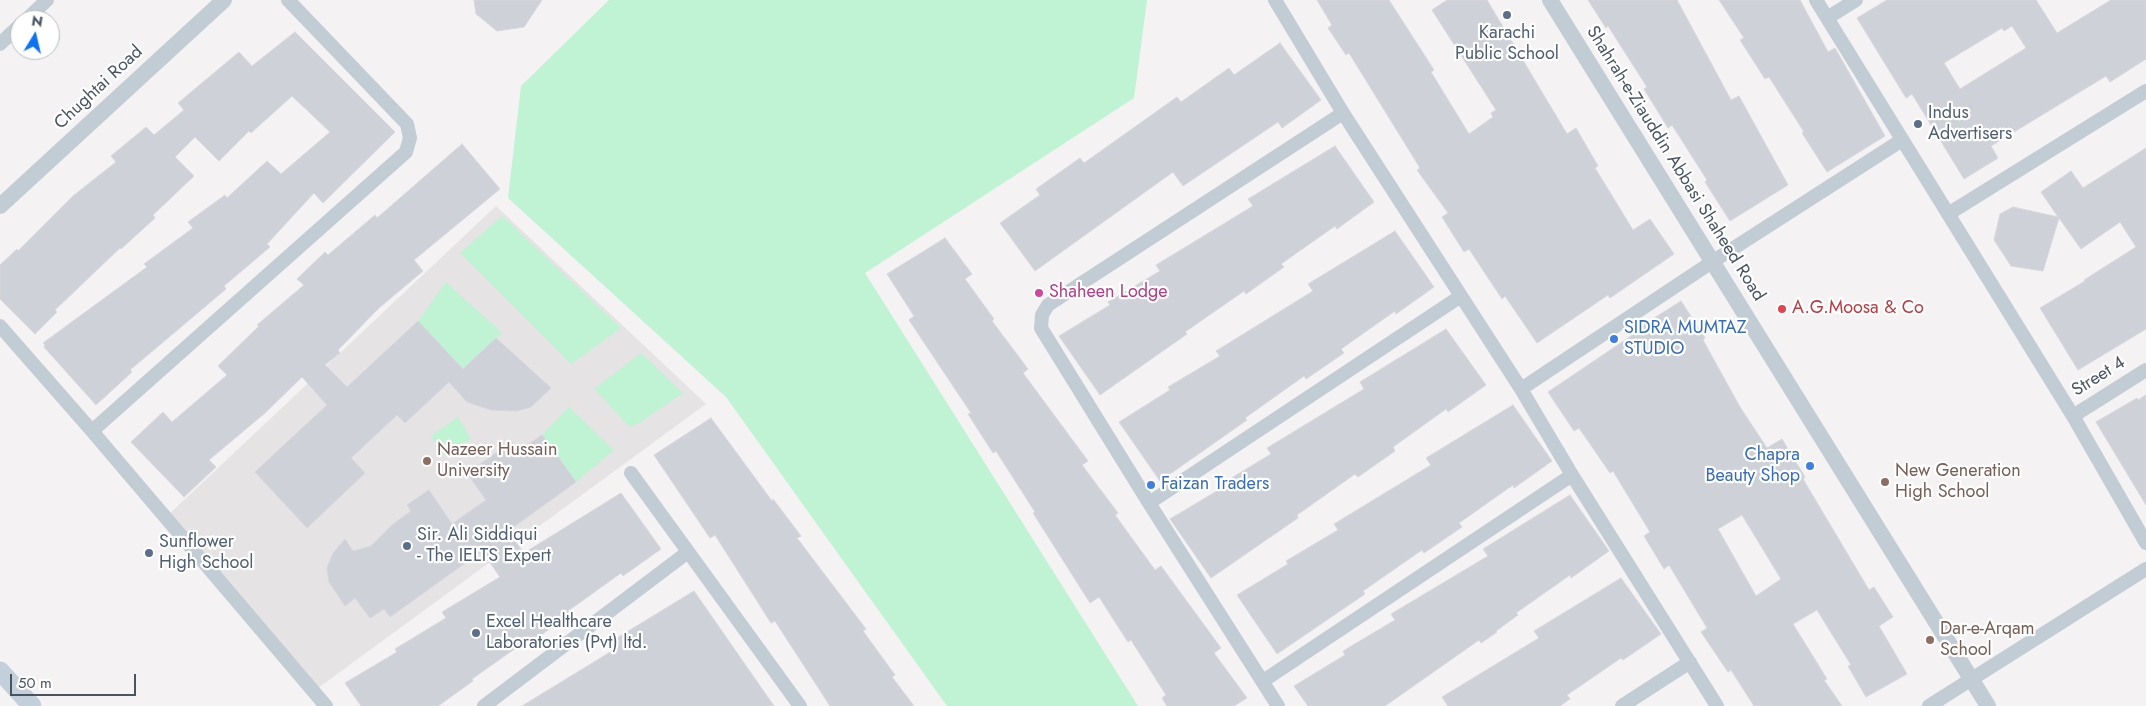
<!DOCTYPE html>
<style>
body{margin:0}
#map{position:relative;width:2146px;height:706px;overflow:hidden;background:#f4f2f2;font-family:Jost,sans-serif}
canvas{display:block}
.north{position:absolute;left:10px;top:10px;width:50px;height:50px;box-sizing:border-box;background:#fff;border:1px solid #b6bbc0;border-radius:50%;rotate:9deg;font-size:14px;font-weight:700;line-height:20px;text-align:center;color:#485561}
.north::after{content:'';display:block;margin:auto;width:18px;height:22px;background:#0c72f4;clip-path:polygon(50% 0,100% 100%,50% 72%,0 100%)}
.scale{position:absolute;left:10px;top:674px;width:126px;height:22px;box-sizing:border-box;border:2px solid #485561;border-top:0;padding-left:6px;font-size:15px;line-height:18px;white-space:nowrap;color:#485561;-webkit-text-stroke:4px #fff;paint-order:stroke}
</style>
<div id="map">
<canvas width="2146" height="706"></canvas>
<div class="north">N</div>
<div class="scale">50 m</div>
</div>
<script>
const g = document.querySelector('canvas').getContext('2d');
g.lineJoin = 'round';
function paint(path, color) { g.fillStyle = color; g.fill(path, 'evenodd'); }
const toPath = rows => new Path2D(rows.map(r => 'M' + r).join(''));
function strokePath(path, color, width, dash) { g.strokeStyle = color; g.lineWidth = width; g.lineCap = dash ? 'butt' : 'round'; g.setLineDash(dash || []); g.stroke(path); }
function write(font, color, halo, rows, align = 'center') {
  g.font = font + ' Jost,sans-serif'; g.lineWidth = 4.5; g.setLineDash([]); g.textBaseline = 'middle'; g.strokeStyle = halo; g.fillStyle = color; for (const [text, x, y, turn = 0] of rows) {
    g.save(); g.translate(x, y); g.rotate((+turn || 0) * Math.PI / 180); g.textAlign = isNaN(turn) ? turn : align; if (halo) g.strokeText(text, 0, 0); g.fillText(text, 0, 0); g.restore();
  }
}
const education = toPath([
 [496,206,706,404,314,691,166,517]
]);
const green = toPath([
 [609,0,1147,0,1134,98,865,273,1138,706,947,706,726,397,508,198,521,86],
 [502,216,621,328,571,364,460,253],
 [446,282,502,333,463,369,418,321],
 [641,353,683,393,641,422,630,427,594,389],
 [569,407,614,450,576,482,542,435],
 [458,417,471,439,444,456,431,436]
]);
const building = toPath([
 [474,0,542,0,524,27,497,31,476,14,474,0],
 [1317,0,1389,0,1434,70,1431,72,1469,134,1493,117,1491,113,1496,110,1432,10,1447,0,1487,0,1567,134,1576,128,1598,166,1595,168,1633,230,1650,219,1674,254,1610,298,1608,295,1537,343,1505,296,1502,299,1469,249,1464,252,1442,217,1448,213,1417,170,1420,168,1349,53,1346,55,1328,28,1332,25,1317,0],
 [1588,0,1677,0,1731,100,1739,96,1788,185,1730,221,1705,182,1707,180,1672,125,1668,128,1644,89,1647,87,1608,26,1606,28,1588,0],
 [1719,0,1800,0,1828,52,1835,48,1885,136,1827,172,1802,133,1804,132,1769,77,1765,79,1740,40,1744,38,1719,0],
 [1887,0,2036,0,2057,33,2111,0,2146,0,2146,59,2110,82,2106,76,1991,146,1998,158,1964,179,1912,94,1906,98,1857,18,1887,0],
 [2012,26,2026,48,1960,89,1944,63,2002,28,2004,31,2012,26],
 [295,32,395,132,323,203,314,193,267,244,270,247,224,286,226,289,130,370,132,372,96,405,44,347,45,345,43,343,147,267,144,264,193,228,188,222,225,195,227,198,267,161,281,174,330,132,292,96,251,133,249,131,219,161,195,137,175,157,194,176,153,215,155,218,121,249,120,248,55,310,57,312,35,334,0,299,0,265,17,249,18,251,73,196,116,162,111,156,146,127,154,135,184,110,178,103,239,52,252,66,295,32],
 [1280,43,1321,100,1282,128,1278,122,1183,186,1173,172,1035,271,1000,223,1040,195,1036,189,1080,158,1084,163,1177,97,1181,102,1229,68,1234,75,1280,43],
 [462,144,500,189,414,260,423,271,379,308,338,350,340,353,325,365,347,387,418,321,463,369,496,338,551,388,531,407,517,411,491,410,467,402,449,382,405,423,397,415,351,458,365,473,307,528,255,472,327,405,302,377,265,413,209,460,216,467,184,497,131,442,163,412,172,422,227,375,218,366,259,326,257,325,304,285,297,279,325,252,328,255,375,215,377,218,462,144],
 [1335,146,1374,202,1337,229,1335,226,1281,264,1284,267,1246,294,1244,291,1185,332,1187,334,1100,395,1059,336,1110,305,1108,302,1160,271,1156,265,1253,206,1248,199,1335,146],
 [2146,148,2146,329,2078,370,2040,308,2085,281,2084,280,2136,247,2120,222,2081,249,2059,218,2043,271,2011,266,1994,240,2000,214,2013,207,2058,217,2041,192,2071,171,2083,188,2146,148],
 [1395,231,1434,287,1396,314,1395,311,1341,349,1344,353,1306,379,1304,376,1245,418,1247,420,1160,481,1119,422,1170,390,1168,387,1220,356,1216,351,1313,291,1308,284,1395,231],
 [945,238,972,274,965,279,994,319,992,321,1028,369,1023,373,1088,461,1082,465,1118,513,1115,515,1155,570,1161,566,1221,648,1214,653,1247,698,1234,706,1167,706,1162,698,1166,695,1131,640,1128,642,1099,597,1090,603,1033,513,1035,512,996,451,993,453,968,414,971,413,909,320,914,316,887,274,945,238],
 [1681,301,1705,338,1703,340,1740,407,1767,448,1782,439,1805,477,1803,479,1869,590,1874,587,1893,617,1879,626,1907,674,1866,697,1848,666,1851,665,1817,610,1793,624,1827,679,1824,680,1842,706,1754,706,1731,670,1728,672,1701,632,1707,628,1669,565,1664,569,1644,536,1650,532,1613,471,1610,473,1579,428,1574,431,1548,392,1634,334,1632,332,1681,301],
 [1742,515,1781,579,1756,596,1718,529,1742,515],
 [1446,329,1486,385,1448,412,1446,409,1393,447,1395,451,1358,477,1355,474,1297,515,1298,518,1211,578,1170,519,1222,488,1220,485,1271,454,1267,448,1364,389,1360,382,1446,329],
 [2146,395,2146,505,2096,422,2137,398,2138,400,2146,395],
 [1513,405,1552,461,1514,488,1513,485,1459,523,1462,527,1424,553,1422,550,1363,591,1365,594,1277,654,1237,595,1288,564,1286,561,1338,530,1334,524,1431,465,1426,458,1513,405],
 [711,418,772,501,773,499,801,536,797,538,866,629,863,631,895,675,892,677,914,706,830,706,775,621,771,623,715,535,710,538,654,455,711,418],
 [542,435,576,482,508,531,524,553,621,493,661,549,623,576,621,573,568,611,570,614,533,641,530,638,472,679,473,681,438,706,361,706,345,683,397,652,395,649,446,618,442,612,500,577,482,551,390,617,384,609,370,618,355,598,345,606,329,582,327,568,333,553,345,539,353,551,371,546,392,525,411,511,407,505,429,490,452,524,486,500,467,473,512,442,519,451,542,435],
 [1570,495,1609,551,1571,578,1570,575,1516,613,1518,615,1496,631,1497,632,1481,643,1479,640,1385,706,1308,706,1294,686,1345,655,1343,651,1395,620,1391,614,1488,556,1483,549,1570,495],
 [1621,578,1661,634,1623,660,1621,658,1567,695,1570,699,1560,706,1448,706,1442,697,1539,638,1534,631,1621,578],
 [694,591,774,706,522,706,612,651,607,644,694,591]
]);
const minor = toPath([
 [1275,0,1343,113,1521,389,1572,475,1717,706],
 [1816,0,2073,416,2146,543],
 [1827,18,1856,0],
 [26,20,47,0],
 [0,44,20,25],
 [1948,214,2146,91],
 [0,326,92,431,326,706],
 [1521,389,1712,262,1902,140],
 [2073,416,2146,370],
 [92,431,406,152,410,138,407,124,288,0],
 [631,473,800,706],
 [1149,503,1461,296],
 [1263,681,1572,475],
 [484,706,688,552],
 [1278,706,1149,503,1041,328,1042,315,1048,305,1343,113],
 [1622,706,1690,662],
 [1929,706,2146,569]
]);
const tertiary = toPath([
 [1550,0,1988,706],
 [0,206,224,0]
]);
const secondary = toPath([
 [0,671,32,706]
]);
const markers = [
 [1507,15,5,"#5c6f8a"],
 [1918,124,5,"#5c6f8a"],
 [1039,293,5,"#d1479c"],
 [1782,309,5,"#e0444e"],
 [1614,339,5,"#3f7fe0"],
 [427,461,5,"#8d6e63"],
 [1810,466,5,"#3f7fe0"],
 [1885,482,5,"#8d6e63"],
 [1151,485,5,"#3f7fe0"],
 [407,546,5,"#5c6f8a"],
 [149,553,5,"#5c6f8a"],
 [476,633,5,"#5c6f8a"],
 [1930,640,5,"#8d6e63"]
];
const serviceNames = [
 ["Karachi",1507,34,"center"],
 ["Public School",1507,55,"center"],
 ["Indus",1928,114],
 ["Advertisers",1928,135],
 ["Sir. Ali Siddiqui",417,536],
 ["- The IELTS Expert",417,557],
 ["Sunflower",159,543],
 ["High School",159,564],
 ["Excel Healthcare",486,623],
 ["Laboratories (Pvt) ltd.",486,644]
];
const streetNames = [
 ["Chughtai Road",99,88,-43],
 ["Shahrah-e-Ziauddin Abbasi Shaheed Road",1675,164,58],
 ["Street 4",2099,377,-32]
];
const hotelNames = [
 ["Shaheen Lodge",1049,293]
];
const healthNames = [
 ["A.G.Moosa & Co",1792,309]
];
const shopNames = [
 ["SIDRA MUMTAZ",1624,329],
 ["STUDIO",1624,350],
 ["Chapra",1800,456,"right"],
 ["Beauty Shop",1800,477,"right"],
 ["Faizan Traders",1161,485]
];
const educationNames = [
 ["Nazeer Hussain",437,451],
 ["University",437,472],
 ["New Generation",1895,472],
 ["High School",1895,493],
 ["Dar-e-Arqam",1940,630],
 ["School",1940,651]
];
paint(education, '#e5e3e4');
paint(green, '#bff3d3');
paint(building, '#ced1d7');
strokePath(building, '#d6d8de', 1);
strokePath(minor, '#c2ccd4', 14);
strokePath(tertiary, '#c2ccd4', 16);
strokePath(secondary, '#c4cfdc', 19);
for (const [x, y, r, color] of markers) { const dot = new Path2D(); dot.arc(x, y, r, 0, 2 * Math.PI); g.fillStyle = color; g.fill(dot); strokePath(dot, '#fff', 2); }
write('18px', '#4e5e75', '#fff', serviceNames, 'left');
write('18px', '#485561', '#fff', streetNames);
write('18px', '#b23c85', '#fff', hotelNames, 'left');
write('18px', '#be3a42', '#fff', healthNames, 'left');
write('18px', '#366cbe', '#fff', shopNames, 'left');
write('18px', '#785e54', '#fff', educationNames, 'left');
</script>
